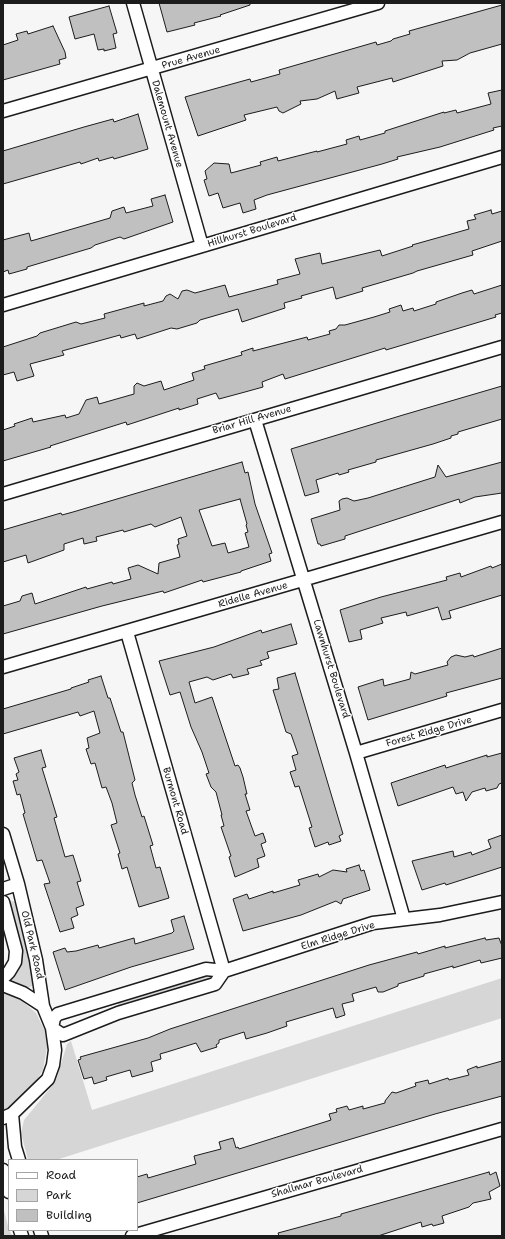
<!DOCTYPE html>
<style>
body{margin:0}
#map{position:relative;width:505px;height:1239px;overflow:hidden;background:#f6f6f6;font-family:"Shantell Sans",sans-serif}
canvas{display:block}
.frame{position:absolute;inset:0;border:4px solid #1c1c1c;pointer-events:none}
.legend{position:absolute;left:8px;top:1159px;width:130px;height:72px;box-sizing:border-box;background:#fff;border:1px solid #a4a4a4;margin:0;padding:5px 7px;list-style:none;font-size:12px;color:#1c1c1c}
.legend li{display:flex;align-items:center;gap:8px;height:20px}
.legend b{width:20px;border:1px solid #a4a4a4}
</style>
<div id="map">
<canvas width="505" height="1239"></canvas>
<div class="frame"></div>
<ul class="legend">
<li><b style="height:5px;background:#fff"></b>Road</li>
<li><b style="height:11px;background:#d6d6d6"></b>Park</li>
<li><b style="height:11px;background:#c0c0c0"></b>Building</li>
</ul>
</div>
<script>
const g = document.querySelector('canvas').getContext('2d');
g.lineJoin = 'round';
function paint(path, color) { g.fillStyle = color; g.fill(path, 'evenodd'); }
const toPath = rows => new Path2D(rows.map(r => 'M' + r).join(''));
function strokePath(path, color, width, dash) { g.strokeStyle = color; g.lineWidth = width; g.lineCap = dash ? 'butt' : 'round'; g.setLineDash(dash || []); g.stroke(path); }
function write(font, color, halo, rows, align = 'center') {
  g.font = font + ' "Shantell Sans",sans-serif'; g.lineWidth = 3; g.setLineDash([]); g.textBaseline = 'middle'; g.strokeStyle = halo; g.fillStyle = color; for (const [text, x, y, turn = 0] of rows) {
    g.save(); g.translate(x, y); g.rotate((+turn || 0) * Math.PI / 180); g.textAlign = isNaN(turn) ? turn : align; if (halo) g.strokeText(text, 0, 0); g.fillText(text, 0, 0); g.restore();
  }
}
const green = toPath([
 [12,901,15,902,16,905,33,978,32,986,28,988,9,981,18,969,22,953,11,907,10,903],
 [207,973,211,976,209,980,120,1009,118,1006,118,1003,121,1000],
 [502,978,502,1018,56,1160,28,1160,21,1133,24,1120,52,1086,57,1077,67,1044,71,1041,92,1110],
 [3,992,21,1000,36,1013,45,1031,47,1047,43,1070,33,1086,18,1101,3,1111],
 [3,1207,9,1230,12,1235,3,1235]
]);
const building = toPath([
 [159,3,250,3,250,5,220,15,221,16,194,23,195,25,167,32,159,3],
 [502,5,502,44,470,53,457,60,442,61,443,66,393,82,392,78,357,87,359,93,337,99,335,91,317,99,300,101,301,104,283,113,279,111,277,107,244,115,246,120,198,136,185,97,250,79,251,82,280,74,279,70,376,42,377,45,391,41,393,39,410,34,409,31,502,5],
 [109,6,117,33,113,34,116,48,104,51,104,49,98,50,94,34,75,39,69,17,109,6],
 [53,26,65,52,66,58,59,60,60,64,3,80,3,45,18,40,16,34,27,31,28,34,53,26],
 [502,90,502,126,493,128,494,130,440,147,397,157,398,159,382,164,267,195,254,200,256,209,243,213,240,203,223,208,218,193,209,196,204,180,207,179,205,171,214,163,229,164,231,173,261,165,260,162,277,157,278,161,317,151,317,152,347,144,346,140,359,136,360,140,385,133,385,131,444,112,444,113,456,110,457,113,491,104,488,93,502,90],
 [138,114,148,149,114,159,113,157,99,161,98,158,81,164,80,162,3,184,3,151,84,127,113,119,114,122,138,114],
 [165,195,173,222,124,239,120,237,95,245,91,248,27,267,27,269,9,274,8,270,3,272,3,240,29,233,31,241,110,218,112,211,124,207,126,213,153,206,151,199,165,195],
 [491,210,492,214,502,211,502,241,472,251,473,255,417,271,413,273,362,288,363,291,336,299,333,287,301,296,302,298,284,303,285,308,242,322,238,309,200,320,197,323,177,329,171,328,137,339,135,334,121,338,120,335,62,351,64,355,30,364,34,376,17,381,14,372,3,375,3,347,37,336,40,333,76,322,81,324,105,318,104,314,144,303,144,306,163,301,166,296,170,294,178,299,182,291,187,290,195,293,225,285,229,297,267,287,278,284,277,280,300,274,295,259,320,253,322,264,380,250,382,256,413,246,412,245,469,229,467,221,476,219,474,215,491,210],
 [502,285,502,313,495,315,496,317,386,350,385,348,285,379,283,374,262,382,263,387,245,392,219,399,216,393,197,399,198,404,179,410,179,408,127,425,126,422,50,446,51,447,3,461,3,430,15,426,14,424,32,418,33,422,65,415,66,418,79,414,86,400,97,397,99,404,134,394,134,386,137,383,144,386,161,381,164,390,194,380,192,373,205,369,204,366,242,355,241,352,253,348,253,351,307,337,308,340,330,334,329,331,336,329,339,325,345,325,374,317,390,312,389,309,401,305,403,311,413,308,414,311,436,304,436,302,462,293,472,290,474,294,502,285],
 [502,386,502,419,458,432,458,434,451,436,451,438,433,444,376,460,376,462,348,470,349,472,339,475,338,473,316,480,319,492,305,496,291,449,403,415,502,386],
 [242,462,245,473,248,472,255,504,272,553,269,554,271,561,241,571,241,572,203,582,202,580,164,593,163,591,102,606,3,634,3,606,20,601,22,596,32,593,35,604,86,587,87,589,112,582,113,584,131,579,128,568,138,565,158,574,159,563,180,557,177,545,179,544,178,539,187,536,181,517,155,527,151,524,124,532,123,530,96,537,97,541,84,544,83,538,64,544,64,550,28,563,26,555,3,562,3,530,61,513,62,515,73,512,242,462],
 [240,499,247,524,246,525,248,532,245,533,249,547,228,553,225,543,212,546,199,510,240,499],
 [502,462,502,493,475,497,460,503,459,499,345,536,345,539,321,546,320,544,318,544,311,519,340,510,339,501,342,499,347,498,354,501,368,498,435,477,438,465,446,477,502,462],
 [502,564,502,595,449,611,451,618,442,620,438,607,407,616,406,612,381,618,383,623,360,630,362,639,349,642,340,610,381,597,447,580,446,577,460,573,461,577,491,566,492,568,502,564],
 [291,624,297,644,267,652,269,658,260,661,262,665,247,669,249,674,233,678,231,674,213,680,207,677,189,682,195,703,212,697,235,766,238,765,240,768,243,777,247,794,245,794,250,810,246,811,255,836,263,833,266,842,261,844,265,856,257,859,259,867,235,877,229,857,231,856,221,827,224,826,221,815,222,815,216,792,211,787,206,774,209,773,202,752,191,727,180,692,170,695,159,661,214,647,261,630,262,633,291,624],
 [502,648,502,678,446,693,447,696,368,720,358,687,383,679,384,686,410,679,411,672,415,674,448,665,447,662,451,657,456,655,465,657,473,655,474,657,502,648],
 [295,673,343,834,339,836,341,841,329,845,328,842,315,847,309,828,312,827,299,786,295,787,290,772,296,770,292,756,298,754,291,734,286,732,273,690,279,689,277,678,295,673],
 [101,676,108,698,110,698,121,732,123,732,135,780,132,783,135,795,142,817,144,816,153,845,150,846,156,868,160,867,169,898,139,907,127,867,122,869,118,854,120,853,111,825,117,823,112,803,106,787,102,788,95,763,91,764,86,749,89,748,87,738,100,733,94,711,80,716,78,712,3,734,3,709,71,689,71,688,89,682,88,680,101,676],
 [41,750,46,767,42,768,57,817,54,818,65,857,73,855,81,881,77,882,84,905,76,908,78,915,71,918,74,928,60,932,44,884,50,883,42,860,37,861,23,814,25,813,20,794,17,795,13,781,18,780,16,774,19,772,14,758,41,750],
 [502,753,502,783,499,784,497,788,486,791,485,788,472,792,466,801,463,792,456,794,453,787,398,806,391,783,445,765,446,768,487,755,487,757,502,753],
 [502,835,502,867,446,885,445,883,422,890,412,861,453,851,454,857,471,852,472,855,491,848,488,840,502,835],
 [359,865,361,871,364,870,370,890,343,899,341,904,336,901,301,915,243,931,233,899,247,894,249,899,273,891,273,893,300,885,298,880,318,874,319,877,333,870,347,872,346,869,359,865],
 [184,916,194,949,131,967,65,990,53,952,65,948,67,952,76,951,98,945,99,948,134,938,135,944,172,933,174,931,171,920,184,916],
 [485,938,486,940,499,938,502,946,502,958,481,963,480,960,453,968,453,966,424,974,424,976,398,984,398,986,383,992,378,992,376,987,352,994,354,1001,342,1004,345,1015,336,1018,333,1008,286,1022,287,1026,267,1033,246,1039,244,1032,219,1040,219,1043,216,1045,217,1047,201,1052,196,1043,167,1052,160,1054,161,1059,151,1062,153,1071,132,1077,130,1070,106,1077,107,1080,94,1084,92,1077,84,1079,78,1060,81,1059,80,1057,148,1038,170,1029,369,965,417,952,418,954,445,946,445,948,485,938],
 [502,1061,502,1096,435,1114,137,1203,137,1177,147,1174,148,1178,196,1164,194,1156,221,1149,219,1142,233,1138,236,1148,238,1147,239,1149,331,1120,329,1114,337,1112,336,1109,347,1106,349,1110,363,1106,363,1109,385,1103,385,1101,392,1092,396,1093,416,1086,415,1083,428,1080,429,1084,448,1078,449,1080,469,1075,467,1070,477,1066,477,1068,502,1061],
 [489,1172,490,1175,496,1172,500,1186,489,1192,491,1199,473,1203,469,1207,442,1216,444,1223,433,1226,432,1224,422,1227,421,1222,378,1236,279,1236,278,1233,341,1216,341,1214,489,1172]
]);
const minor = toPath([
 [133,3,202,246],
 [3,111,378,3],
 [3,305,502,157],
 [255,420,356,753,404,919],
 [3,494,502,347],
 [127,632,224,971],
 [3,667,502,522],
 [356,753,502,710],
 [3,834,18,884,36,960,43,1006],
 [3,889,18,884],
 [3,902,16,951,15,962,9,972,3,978],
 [3,985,23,993,43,1006,52,1028,55,1050,53,1065,48,1079,12,1114,3,1118],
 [52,1028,54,1018,58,1014,206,969,224,971,373,923,440,915,502,902],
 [52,1028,63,1035,118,1013,215,984,224,971],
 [12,1114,15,1147,19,1160],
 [3,1170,9,1192],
 [20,1230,22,1236],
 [40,1230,42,1236],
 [132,1236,502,1129]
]);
const streetNames = [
 ["Prue Avenue",191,58,-16],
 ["Dalemount Avenue",167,124,74],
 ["Hillhurst Boulevard",252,231,-17],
 ["Briar Hill Avenue",252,420,-16],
 ["Ridelle Avenue",253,595,-16],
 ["Lawnhurst Boulevard",331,669,73],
 ["Forest Ridge Drive",429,732,-16],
 ["Burmont Road",175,801,74],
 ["Elm Ridge Drive",338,936,-17],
 ["Old Park Road",32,945,77],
 ["Shallmar Boulevard",317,1182,-16]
];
paint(green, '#d6d6d6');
paint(building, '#c0c0c0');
strokePath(building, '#1c1c1c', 1);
strokePath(minor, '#1c1c1c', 15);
strokePath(minor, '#fff', 12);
write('10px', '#1c1c1c', '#fff', streetNames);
</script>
